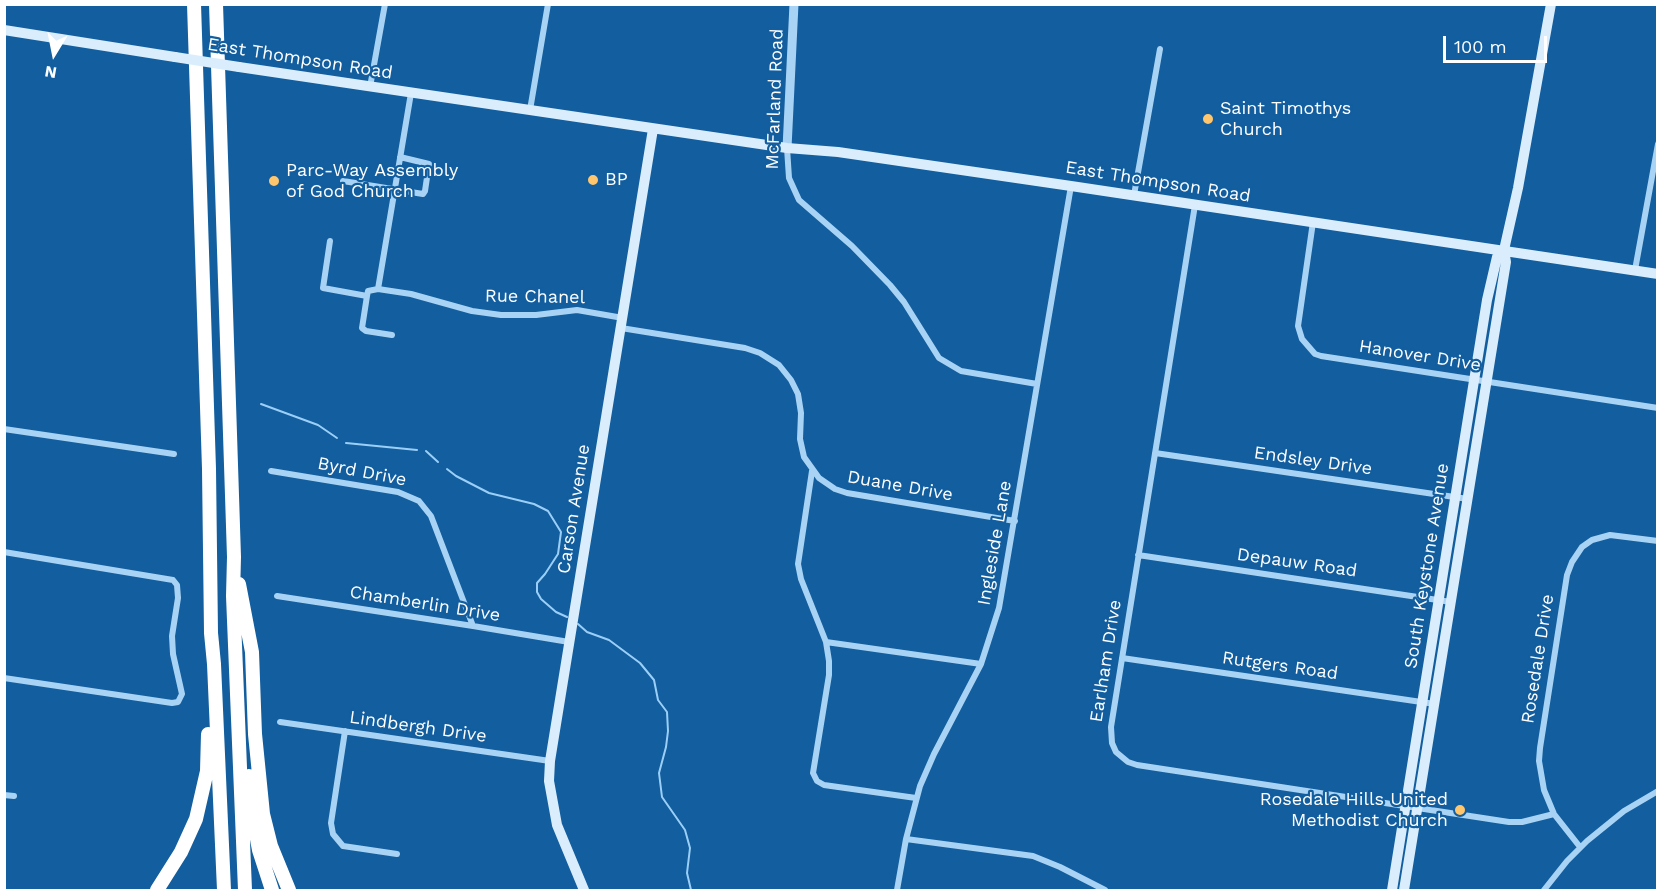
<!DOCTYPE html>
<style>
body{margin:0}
#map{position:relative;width:1662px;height:895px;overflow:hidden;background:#125e9f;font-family:"Work Sans",sans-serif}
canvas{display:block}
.frame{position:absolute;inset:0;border:6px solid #fff;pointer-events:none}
.north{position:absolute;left:24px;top:24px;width:60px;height:60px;-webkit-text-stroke:4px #125e9f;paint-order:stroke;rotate:190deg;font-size:16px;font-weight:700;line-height:24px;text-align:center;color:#fff}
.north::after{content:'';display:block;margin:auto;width:21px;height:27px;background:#fff;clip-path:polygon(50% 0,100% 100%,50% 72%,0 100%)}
.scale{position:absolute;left:1443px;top:36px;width:104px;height:27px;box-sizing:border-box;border:3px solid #fff;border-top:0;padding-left:8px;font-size:18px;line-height:21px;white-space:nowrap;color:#fff;-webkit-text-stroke:4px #125e9f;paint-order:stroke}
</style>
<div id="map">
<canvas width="1662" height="895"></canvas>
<div class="frame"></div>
<div class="north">N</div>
<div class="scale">100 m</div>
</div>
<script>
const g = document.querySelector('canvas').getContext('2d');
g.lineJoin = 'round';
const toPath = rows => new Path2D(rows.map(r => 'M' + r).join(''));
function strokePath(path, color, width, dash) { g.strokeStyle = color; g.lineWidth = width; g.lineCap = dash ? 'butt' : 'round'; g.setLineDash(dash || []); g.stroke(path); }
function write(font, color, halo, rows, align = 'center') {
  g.font = font + ' "Work Sans",sans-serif'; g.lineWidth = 4.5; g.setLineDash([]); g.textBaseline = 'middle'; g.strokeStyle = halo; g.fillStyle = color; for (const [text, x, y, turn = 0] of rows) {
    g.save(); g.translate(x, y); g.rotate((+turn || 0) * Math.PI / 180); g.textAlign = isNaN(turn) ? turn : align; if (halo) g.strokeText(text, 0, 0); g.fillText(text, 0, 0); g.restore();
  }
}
const stream = toPath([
 [261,404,318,425,337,438],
 [346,443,417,450],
 [426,451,438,462],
 [447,469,456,476,489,493,534,504,548,511,561,532,558,554,545,574,537,583,537,592,541,599,556,612,567,617],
 [578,624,587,632,609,640,640,663,654,680,658,700,667,712,668,731,666,747,659,773,662,797,685,830,690,848,687,873,691,890]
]);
const minor = toPath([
 [370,87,385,4],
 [530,110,548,4],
 [787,148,789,178,799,200,852,246,890,285,904,302,939,358,961,371,1037,384],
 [343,181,423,194,425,191,429,164,400,157],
 [1134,195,1160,49],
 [1195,205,1111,727,1112,743,1116,752,1128,762,1137,765,1509,822,1522,822,1554,814],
 [1313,222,1298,326,1302,339,1315,354,1321,356,1658,408],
 [330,241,323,288,367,296,368,291,378,289,411,294,472,311,501,315,536,315,577,310,623,318],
 [1635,270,1658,144],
 [378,289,411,93],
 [367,296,362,328,366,331,392,335],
 [621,328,745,348,760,353,779,365,791,380,798,394,801,413,800,439,804,457,819,478,835,489,847,493,1015,521],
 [4,429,174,454],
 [1155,453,1468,499],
 [271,471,398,492,419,501,431,516,473,626],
 [812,471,798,564,801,579,826,642,829,661,829,675,813,773,817,781,824,785,916,798],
 [4,552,173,580,177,585,178,598,172,636,173,654,182,694,178,702,172,703,4,678],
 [1138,555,1451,602],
 [277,596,473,626,569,642],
 [826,642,981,664],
 [1122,658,1435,704],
 [280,722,550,761],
 [345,731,331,823,333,834,343,846,397,854],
 [4,795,14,796],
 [906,839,1033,856,1060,867,1105,890],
 [1580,847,1554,814,1544,790,1539,761,1540,748,1567,575,1572,562,1582,547,1592,540,1610,535,1658,541],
 [897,890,906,839,920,786,934,754,981,664,999,608,1071,186],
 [1544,890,1567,861,1587,841,1624,811,1658,791]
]);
const tertiary = toPath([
 [787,148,794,4]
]);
const secondary = toPath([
 [4,30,175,57],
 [239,67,787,148,838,152,1071,186,1658,274],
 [584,890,557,825,549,781,550,761,653,129],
 [1392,890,1487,300,1497,257,1504,250],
 [1404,890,1506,262,1504,250,1518,188,1551,4]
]);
const motorway = toPath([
 [194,4,209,469,211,633,214,664,224,890],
 [216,4,234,557,233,596,245,890],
 [239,584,252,652,255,734,263,814,271,846,289,890],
 [249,776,252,812,259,850,272,890],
 [157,890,181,852,196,819,207,771,208,734]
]);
const secondaryBridge = toPath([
 [175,57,239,67]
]);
const markers = [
 [1208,119,6,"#ffc66d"],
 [593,180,6,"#ffc66d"],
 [274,181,6,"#ffc66d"],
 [1460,810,6,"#ffc66d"]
];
const streetNames = [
 ["East Thompson Road",300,59,9],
 ["McFarland Road",775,99,-88],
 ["East Thompson Road",1158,182,9],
 ["Rue Chanel",535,297,1],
 ["Hanover Drive",1420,356,9],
 ["Endsley Drive",1313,461,8],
 ["Byrd Drive",362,472,11],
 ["Duane Drive",900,486,10],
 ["Carson Avenue",574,509,-81],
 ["Ingleside Lane",995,543,-80],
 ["Depauw Road",1297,563,8],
 ["South Keystone Avenue",1427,566,-81],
 ["Chamberlin Drive",425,604,9],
 ["Rosedale Drive",1538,659,-81],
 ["Earlham Drive",1106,661,-81],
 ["Rutgers Road",1280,666,8],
 ["Lindbergh Drive",418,727,8]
];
const poiNames = [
 ["Saint Timothys",1220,109],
 ["Church",1220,130],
 ["Parc-Way Assembly",286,171],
 ["of God Church",286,192],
 ["BP",605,180],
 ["Rosedale Hills United",1448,800,"right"],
 ["Methodist Church",1448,821,"right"]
];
strokePath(stream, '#9bcff7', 2);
strokePath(minor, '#a9d3f4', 6);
strokePath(tertiary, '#a9d3f4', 9);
strokePath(secondary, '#d9edfd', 10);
strokePath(motorway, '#fff', 14);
strokePath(secondaryBridge, '#d9edfd', 10);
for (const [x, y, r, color] of markers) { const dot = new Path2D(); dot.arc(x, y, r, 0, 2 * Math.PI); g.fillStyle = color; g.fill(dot); strokePath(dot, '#125e9f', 2); }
write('18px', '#fff', '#125e9f', streetNames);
write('18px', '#fff', '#125e9f', poiNames, 'left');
</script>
